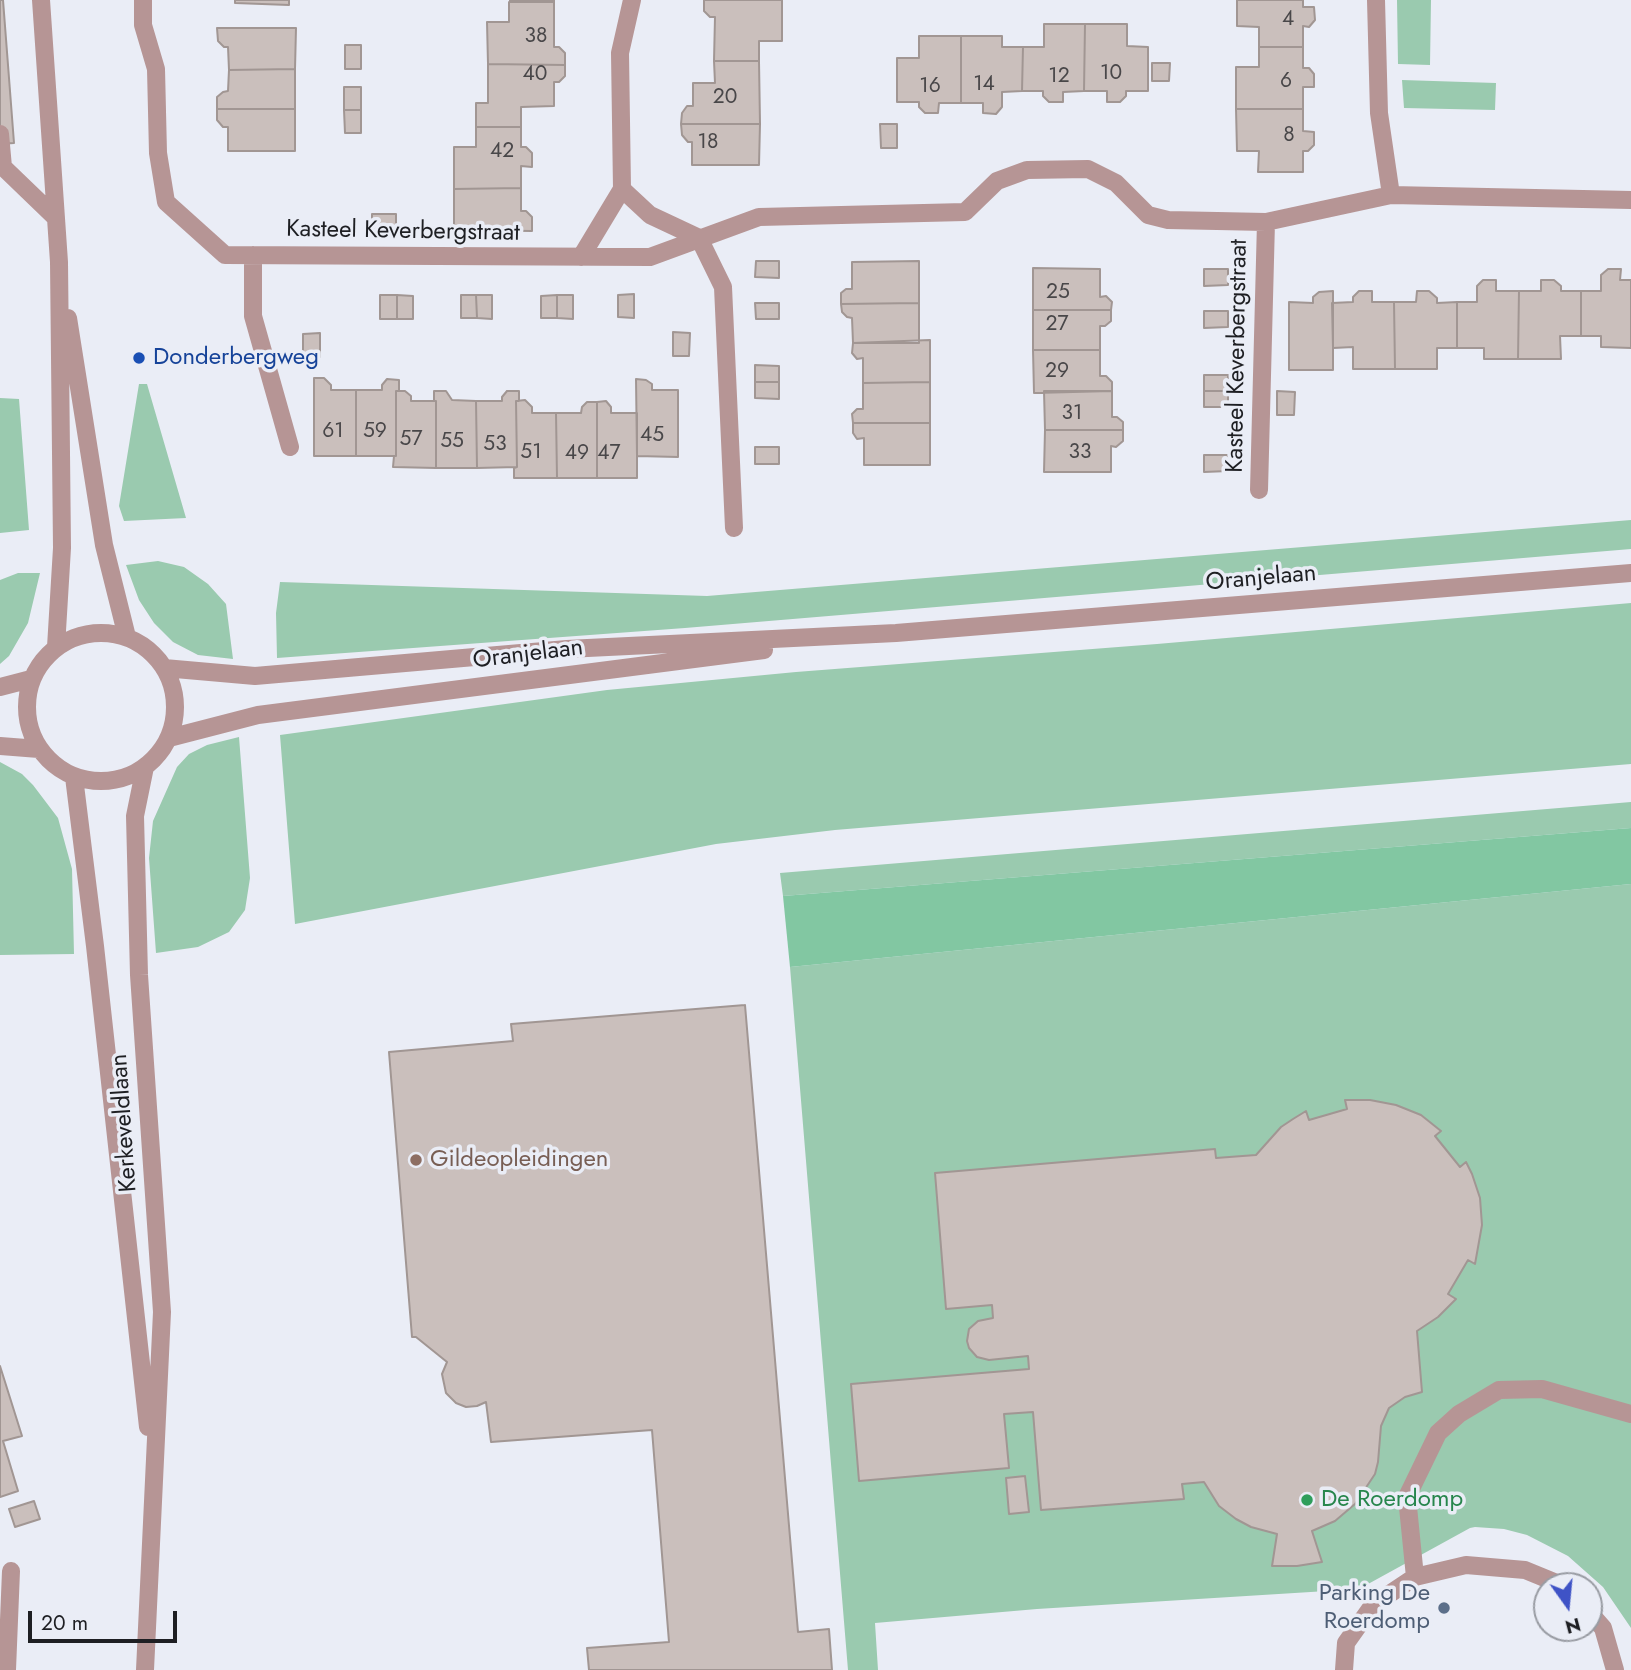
<!DOCTYPE html>
<style>
body{margin:0}
#map{position:relative;width:1631px;height:1670px;overflow:hidden;background:#eaedf6;font-family:Jost,sans-serif}
canvas{display:block}
.north{position:absolute;left:1533px;top:1572px;width:70px;height:70px;box-sizing:border-box;background:#eaedf6;border:2px solid #989ba2;border-radius:50%;rotate:165deg;font-size:19px;font-weight:700;line-height:28px;text-align:center;color:#1e1f23}
.north::after{content:'';display:block;margin:auto;width:24px;height:32px;background:#3f53c6;clip-path:polygon(50% 0,100% 100%,50% 72%,0 100%)}
.scale{position:absolute;left:28px;top:1611px;width:149px;height:32px;box-sizing:border-box;border:4px solid #1e1f23;border-top:0;padding-left:9px;font-size:21px;line-height:24px;white-space:nowrap;color:#1e1f23;-webkit-text-stroke:5px #eaedf6;paint-order:stroke}
</style>
<div id="map">
<canvas width="1631" height="1670"></canvas>
<div class="north">N</div>
<div class="scale">20 m</div>
</div>
<script>
const g = document.querySelector('canvas').getContext('2d');
g.lineJoin = 'round';
function paint(path, color) { g.fillStyle = color; g.fill(path, 'evenodd'); }
const toPath = rows => new Path2D(rows.map(r => 'M' + r).join(''));
function strokePath(path, color, width, dash) { g.strokeStyle = color; g.lineWidth = width; g.lineCap = dash ? 'butt' : 'round'; g.setLineDash(dash || []); g.stroke(path); }
function write(font, color, halo, rows, align = 'center') {
  g.font = font + ' Jost,sans-serif'; g.lineWidth = 7; g.setLineDash([]); g.textBaseline = 'middle'; g.strokeStyle = halo; g.fillStyle = color; for (const [text, x, y, turn = 0] of rows) {
    g.save(); g.translate(x, y); g.rotate((+turn || 0) * Math.PI / 180); g.textAlign = isNaN(turn) ? turn : align; if (halo) g.strokeText(text, 0, 0); g.fillText(text, 0, 0); g.restore();
  }
}
const green = toPath([
 [1397,0,1431,0,1430,65,1398,64],
 [1402,80,1496,83,1495,110,1404,108],
 [139,384,147,384,186,518,124,521,119,506],
 [0,398,19,399,29,530,0,533],
 [1631,520,1631,549,685,628,277,658,276,613,280,582,707,596],
 [158,561,184,567,208,584,226,604,233,659,198,655,173,642,154,623,139,600,126,565],
 [18,573,40,573,28,623,9,656,0,664,0,580],
 [1631,603,1631,764,835,830,716,844,295,924,280,735,607,690,796,672,1157,644],
 [239,737,250,878,245,910,229,932,198,947,156,953,149,858,153,821,177,767,189,754,207,745],
 [0,762,22,774,33,785,58,818,72,869,74,954,0,955],
 [1631,802,1631,828,783,896,780,873],
 [1631,884,1631,1628,1603,1587,1568,1556,1527,1535,1504,1529,1475,1527,1470,1528,1359,1589,1037,1609,875,1623,878,1670,848,1670,790,967]
]);
const forest = toPath([
 [1631,828,1631,884,790,967,783,896]
]);
const building = toPath([
 [0,0,3,0,14,143,0,144,0,0],
 [235,0,289,0,289,5,235,3,235,0],
 [510,0,554,0,554,2,510,2,510,0],
 [704,0,782,0,782,41,759,41,759,61,714,61,715,17,710,17,704,11,704,0],
 [1237,0,1303,0,1303,7,1314,7,1315,20,1309,27,1303,26,1303,47,1259,47,1259,27,1237,26,1237,0],
 [509,2,554,2,554,47,559,47,565,53,565,65,488,64,487,22,509,22,509,2],
 [1044,24,1085,24,1084,91,1063,92,1063,102,1049,102,1043,96,1043,91,1022,91,1023,47,1044,47,1044,24],
 [1085,24,1127,24,1127,46,1148,47,1148,91,1126,91,1126,96,1120,102,1107,102,1107,91,1084,91,1085,24],
 [217,28,296,28,295,69,229,70,228,47,224,47,218,41,217,28],
 [919,36,961,36,961,103,939,103,938,113,925,113,919,107,919,102,897,102,897,58,919,58,919,36],
 [961,36,1002,36,1002,47,1023,47,1022,91,1002,92,1002,107,996,114,983,113,983,103,961,103,961,36],
 [345,45,361,45,361,69,345,69,345,45],
 [1259,47,1303,47,1303,68,1309,68,1314,74,1314,87,1303,87,1303,109,1236,109,1236,67,1259,67,1259,47],
 [714,61,759,61,760,124,681,124,682,113,687,106,693,106,693,83,715,83,714,61],
 [1152,63,1170,63,1169,81,1152,81,1152,63],
 [488,64,565,65,565,76,559,82,554,82,554,106,521,107,521,127,476,127,476,103,488,103,488,64],
 [295,69,295,109,217,109,217,97,223,92,228,91,229,70,295,69],
 [344,87,361,87,361,110,344,110,344,87],
 [217,109,295,109,295,151,228,151,228,127,223,127,217,120,217,109],
 [1236,109,1303,109,1303,131,1314,132,1314,145,1308,151,1303,151,1303,172,1258,172,1259,151,1237,151,1236,109],
 [344,110,361,110,361,133,345,133,344,110],
 [681,124,760,124,759,165,692,165,692,142,688,142,682,135,681,124],
 [880,124,897,124,897,148,881,148,880,124],
 [476,127,521,127,521,147,526,147,532,153,532,167,521,166,521,188,454,189,454,147,476,147,476,127],
 [521,188,521,211,526,211,532,217,532,231,454,230,454,189,521,188],
 [372,214,396,214,396,230,372,231,372,214],
 [756,261,779,261,779,278,755,277,756,261],
 [919,261,919,303,841,304,841,293,846,289,852,289,852,262,919,261],
 [1033,268,1100,269,1100,297,1106,296,1112,302,1111,310,1033,310,1033,268],
 [1204,269,1228,269,1228,285,1204,286,1204,269],
 [1608,269,1621,269,1620,280,1631,280,1631,348,1601,347,1601,336,1581,336,1581,291,1601,291,1601,275,1608,269],
 [1483,280,1496,280,1496,291,1519,291,1518,359,1484,359,1484,348,1457,348,1457,302,1477,302,1477,286,1483,280],
 [1541,280,1554,280,1561,286,1561,291,1581,291,1581,336,1560,336,1561,359,1518,359,1519,291,1541,291,1541,280],
 [1333,291,1333,370,1289,370,1289,302,1313,303,1313,297,1319,292,1333,291],
 [1359,291,1372,291,1372,302,1394,302,1395,369,1353,369,1353,347,1333,348,1332,303,1353,302,1353,297,1359,291],
 [1417,291,1429,291,1437,298,1437,303,1457,302,1457,348,1437,348,1437,369,1395,369,1394,302,1416,302,1417,291],
 [634,294,634,318,618,317,618,295,634,294],
 [380,295,397,295,397,319,380,319,380,295],
 [397,295,413,296,413,319,397,319,397,295],
 [461,295,476,295,477,318,461,318,461,295],
 [476,295,492,295,492,319,477,318,476,295],
 [557,295,573,295,573,319,557,318,557,295],
 [557,295,557,318,541,318,541,296,557,295],
 [755,303,779,303,779,319,756,319,755,303],
 [919,303,919,343,853,343,852,318,847,317,842,312,841,304,919,303],
 [1033,310,1111,310,1111,321,1105,326,1100,326,1100,350,1033,350,1033,310],
 [1204,311,1228,311,1228,327,1204,328,1204,311],
 [673,332,690,333,689,356,673,356,673,332],
 [320,333,320,357,303,358,303,334,320,333],
 [930,340,930,382,863,383,863,358,857,359,852,353,853,343,930,340],
 [1033,350,1100,350,1100,376,1106,376,1112,382,1112,391,1034,393,1033,350],
 [755,365,779,366,779,382,755,382,755,365],
 [1204,375,1228,375,1228,391,1204,391,1204,375],
 [314,378,324,378,331,385,331,390,356,390,356,456,314,456,314,378],
 [387,379,399,380,399,391,396,391,396,456,356,456,356,390,382,390,382,385,387,379],
 [636,379,646,380,652,384,652,390,678,390,678,457,637,456,636,379],
 [755,382,779,382,779,399,755,398,755,382],
 [930,382,930,423,853,423,852,414,857,409,863,409,863,383,930,382],
 [396,391,405,391,411,396,411,401,436,401,436,468,393,467,394,456,396,456,396,391],
 [434,391,446,391,452,400,476,401,477,468,436,468,436,401,434,401,434,391],
 [507,391,519,391,519,401,516,401,517,467,477,468,476,401,502,401,502,397,507,391],
 [1044,391,1112,391,1112,417,1117,417,1123,422,1123,430,1045,430,1044,391],
 [1204,391,1228,391,1228,407,1204,407,1204,391],
 [1277,391,1295,392,1294,415,1277,415,1277,391],
 [525,400,532,407,532,413,556,413,557,478,514,478,514,468,517,467,516,401,525,400],
 [606,401,611,407,611,413,637,413,637,478,597,478,597,402,606,401],
 [587,402,597,402,597,478,557,478,556,413,581,413,582,407,587,402],
 [853,423,930,423,930,465,864,465,864,438,857,439,853,433,853,423],
 [1045,430,1123,430,1123,441,1116,447,1111,446,1111,472,1044,472,1045,430],
 [755,447,779,447,779,464,755,464,755,447],
 [1204,455,1228,455,1228,471,1204,472,1204,455],
 [745,1005,798,1632,829,1629,832,1670,589,1670,587,1648,669,1642,652,1430,491,1442,486,1402,477,1406,466,1407,456,1403,446,1393,442,1374,447,1362,416,1337,412,1337,389,1052,513,1041,511,1024,745,1005],
 [1345,1100,1370,1100,1396,1105,1421,1115,1441,1131,1435,1136,1460,1167,1466,1162,1472,1174,1480,1198,1482,1225,1475,1264,1468,1260,1448,1294,1456,1299,1438,1317,1417,1331,1422,1392,1405,1397,1389,1408,1381,1426,1378,1462,1375,1474,1355,1504,1335,1521,1312,1531,1322,1562,1297,1566,1272,1566,1277,1534,1251,1527,1236,1519,1219,1506,1204,1482,1182,1484,1184,1499,1041,1510,1033,1412,1004,1414,1009,1468,859,1481,851,1384,1029,1369,1028,1356,989,1360,977,1357,969,1348,967,1341,969,1329,978,1321,993,1318,992,1305,946,1309,935,1173,1215,1149,1216,1158,1256,1155,1281,1127,1293,1119,1306,1111,1309,1120,1347,1109,1345,1100],
 [0,1366,22,1436,3,1441,18,1491,0,1497,0,1366],
 [1025,1476,1029,1512,1009,1514,1006,1478,1025,1476],
 [34,1501,40,1519,15,1527,9,1509,34,1501]
]);
const minor = toPath([
 [41,0,59,262,62,548,56,647],
 [143,0,143,25,156,69,158,153,166,202,225,255,650,257,759,217,965,212,997,181,1027,170,1088,169,1116,183,1148,215,1168,220,1266,222,1391,195,1631,200],
 [632,0,620,53,622,189,650,215,699,238,723,287,734,528],
 [1376,0,1379,113,1391,195],
 [0,134,3,167,56,218],
 [253,255,253,316,290,447],
 [581,257,622,189],
 [68,318,104,545,127,637],
 [1259,490,1266,222],
 '27 707a74 74 0 1 1 148 0a74 74 0 1 1-148 0Z',
 [164,668,255,676,567,649,896,633,1631,573],
 [0,687,31,679],
 [169,738,258,715,764,650],
 [0,746,39,749],
 [74,777,95,946,148,1427],
 [1415,1577,1407,1497,1438,1433,1459,1414,1499,1390,1542,1389,1631,1414],
 [1589,1612,1603,1628,1615,1670],
 [7,1670,11,1571],
 [145,1670,162,1312,139,975,135,816,145,767],
 [1344,1670,1346,1643,1373,1605,1415,1577,1466,1565,1525,1570,1564,1586]
]);
const markers = [
 [139,358,7,"#1a4fb4"],
 [416,1160,7,"#8d6e63"],
 [1307,1500,7,"#2e9e5b"],
 [1444,1608,7,"#5c6f8a"]
];
const numberNames = [
 ["4",1288,20],
 ["38",536,37],
 ["10",1111,74],
 ["40",535,75],
 ["12",1059,77],
 ["6",1286,82],
 ["14",984,85],
 ["16",930,87],
 ["20",725,98],
 ["8",1289,136],
 ["18",708,143],
 ["42",502,152],
 ["25",1058,293],
 ["27",1057,325],
 ["29",1057,372],
 ["31",1072,414],
 ["61",333,432],
 ["59",375,432],
 ["45",652,436],
 ["57",411,440],
 ["55",452,442],
 ["53",495,445],
 ["51",531,453],
 ["33",1080,453],
 ["49",577,454],
 ["47",609,454]
];
const streetNames = [
 ["Kasteel Keverbergstraat",403,232,1],
 ["Kasteel Keverbergstraat",1238,356,-89],
 ["Oranjelaan",1261,579,-5],
 ["Oranjelaan",528,655,-7],
 ["Kerkeveldlaan",125,1123,-94]
];
const transitNames = [
 ["Donderbergweg",153,358]
];
const educationNames = [
 ["Gildeopleidingen",430,1160]
];
const leisureNames = [
 ["De Roerdomp",1321,1500]
];
const serviceNames = [
 ["Parking De",1430,1594],
 ["Roerdomp",1430,1622]
];
paint(green, '#9acaaf');
paint(forest, '#82c7a2');
paint(building, '#cabfbc');
strokePath(building, '#a19693', 2);
strokePath(minor, '#b69595', 18);
for (const [x, y, r, color] of markers) { const dot = new Path2D(); dot.arc(x, y, r, 0, 2 * Math.PI); g.fillStyle = color; g.fill(dot); strokePath(dot, '#eaedf6', 2.5); }
write('21px', '#494749', null, numberNames);
write('24px', '#1e1f23', '#eaedf6', streetNames);
write('24px', '#164399', '#eaedf6', transitNames, 'left');
write('24px', '#785e54', '#eaedf6', educationNames, 'left');
write('24px', '#27864d', '#eaedf6', leisureNames, 'left');
write('24px', '#4e5e75', '#eaedf6', serviceNames, 'right');
</script>
